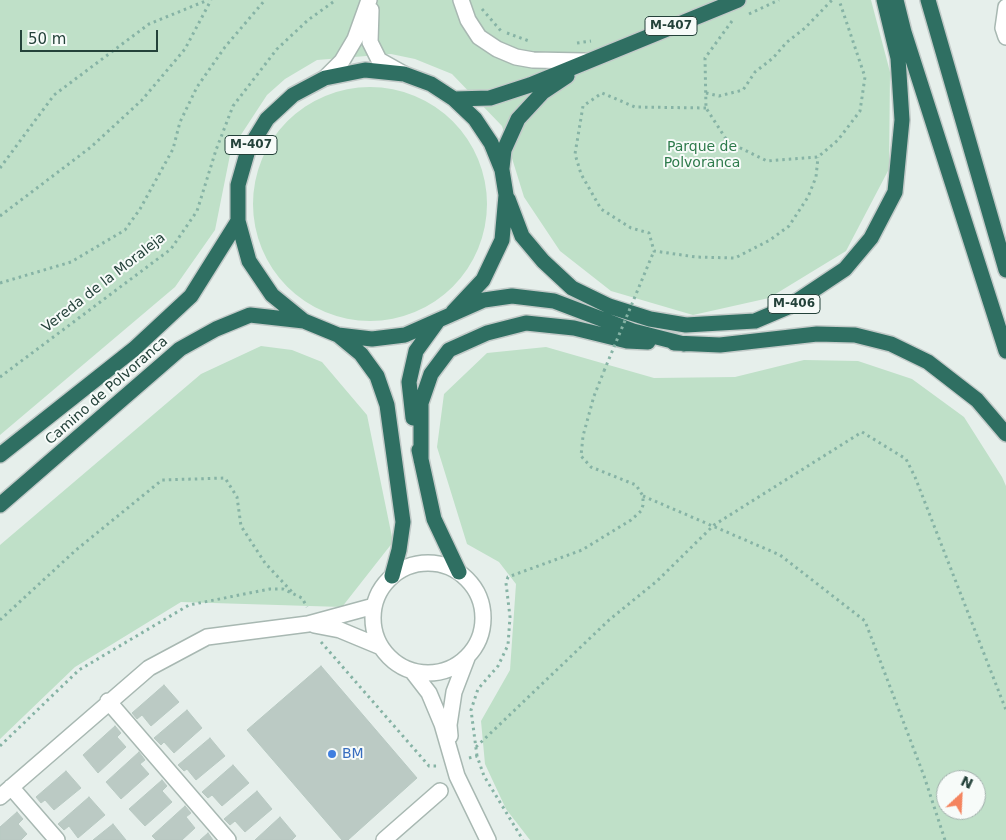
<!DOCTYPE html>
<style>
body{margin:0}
#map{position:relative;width:1006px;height:840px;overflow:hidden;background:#e6efeb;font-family:"DejaVu Sans",sans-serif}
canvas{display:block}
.north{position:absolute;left:936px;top:770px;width:50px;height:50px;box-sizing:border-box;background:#f7fbf9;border:1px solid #a3b1ad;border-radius:50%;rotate:25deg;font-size:14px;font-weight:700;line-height:20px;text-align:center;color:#24423a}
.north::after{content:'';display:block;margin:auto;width:18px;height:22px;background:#f4845f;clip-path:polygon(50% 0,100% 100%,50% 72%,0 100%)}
.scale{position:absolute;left:20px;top:30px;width:138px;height:22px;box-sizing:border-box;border:2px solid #24423a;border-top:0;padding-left:6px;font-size:15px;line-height:18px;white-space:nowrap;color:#24423a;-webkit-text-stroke:4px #f7fbf9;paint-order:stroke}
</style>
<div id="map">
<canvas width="1006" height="840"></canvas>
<div class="north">N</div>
<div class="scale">50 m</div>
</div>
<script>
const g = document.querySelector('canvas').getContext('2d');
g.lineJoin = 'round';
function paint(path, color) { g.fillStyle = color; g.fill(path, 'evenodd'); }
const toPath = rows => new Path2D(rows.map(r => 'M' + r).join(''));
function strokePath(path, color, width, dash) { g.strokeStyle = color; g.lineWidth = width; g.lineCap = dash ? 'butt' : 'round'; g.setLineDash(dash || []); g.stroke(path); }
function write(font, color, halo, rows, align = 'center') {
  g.font = font + ' "DejaVu Sans",sans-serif'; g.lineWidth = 4; g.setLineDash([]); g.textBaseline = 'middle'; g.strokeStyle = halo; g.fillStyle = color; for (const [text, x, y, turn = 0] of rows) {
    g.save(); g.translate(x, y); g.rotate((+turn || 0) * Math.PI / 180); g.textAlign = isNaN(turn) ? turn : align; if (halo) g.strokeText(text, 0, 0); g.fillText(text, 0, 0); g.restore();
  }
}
const green = toPath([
 [0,0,871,0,890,72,889,169,846,251,769,298,693,315,611,291,560,251,524,197,502,126,452,74,415,59,391,54,317,60,285,79,267,95,231,150,215,230,175,287,0,435],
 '253 204a117 117 0 1 1 234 0a117 117 0 1 1-234 0Z',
 [261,346,292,350,322,362,367,415,393,542,342,607,181,602,75,667,0,739,0,545,201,374],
 [546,347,654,378,735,377,804,360,858,361,912,379,964,417,1002,477,1006,486,1006,840,530,840,506,809,485,764,481,721,510,670,516,584,499,562,467,544,437,447,444,394,487,353],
 [946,780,976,780,976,810,946,810]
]);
const building = toPath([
 [321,666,417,778,348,840,342,840,247,730,321,666],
 [164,685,179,702,151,726,142,715,137,719,132,713,164,685],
 [187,710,202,728,174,753,164,742,161,745,154,738,187,710],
 [115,726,121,733,117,737,126,747,98,773,83,755,115,726],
 [210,738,225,756,196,780,187,769,184,771,178,765,210,738],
 [139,752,145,760,140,764,149,774,121,799,106,782,139,752],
 [233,765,249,783,222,806,212,795,208,798,202,792,233,765],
 [66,771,81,788,54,810,45,800,41,803,36,797,66,771],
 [162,780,167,786,162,791,172,802,145,826,129,809,162,780],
 [257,791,272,809,245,832,235,821,230,825,224,819,257,791],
 [89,797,105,815,78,838,69,826,64,830,58,824,89,797],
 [185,806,191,813,186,817,195,828,182,840,156,840,152,836,185,806],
 [17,812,23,819,18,824,27,834,21,840,0,840,0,827,17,812],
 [280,817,296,836,292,840,255,840,280,817],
 [113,824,126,840,93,840,113,824],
 [208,833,213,840,200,840,208,833]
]);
const path = toPath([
 [482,9,501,31],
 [749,14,779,0],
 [732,21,705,58,706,108,728,142,767,161,818,157,838,140,860,111,865,77,839,0],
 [507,33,529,41],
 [577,43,591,41],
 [706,93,719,96,743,90,755,72,773,58,787,42,805,28,832,0],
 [706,108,635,107,602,93,583,106,575,154,581,174,601,209,631,228,649,233,654,251,696,257,735,258,770,240,789,226,808,197,816,177,818,157],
 [0,168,54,95,149,24,208,0],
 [0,216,91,147,142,100,185,49,211,0],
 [0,283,71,262,125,230,140,209,173,149,180,122,197,87,225,47,265,0],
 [0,377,171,249,197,211,216,150,233,106,277,49,308,20,336,0],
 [643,496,780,555,865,621,924,776,945,840],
 [0,620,76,550,162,480,225,478,237,497,241,526,265,563,293,593],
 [321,642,429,766,439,766],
 [0,746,79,670,189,605,270,589,283,589,302,598,307,607],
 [476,747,609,620,657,581,714,525,862,432,906,459,915,477,1006,710],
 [477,756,471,710,478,689,498,666,508,645,510,617,506,583,508,577,582,550,631,520,641,511,643,505,643,496,636,485,591,467,581,456,583,436,594,396,604,371],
 [469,758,477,756,484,776,523,840]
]);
const street = toPath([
 [461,0,468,20,479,37,497,49,516,57,533,60,584,61],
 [1006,7,1003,28,1006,37],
 [371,10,370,42,379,60,404,74],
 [325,78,342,61,355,39,369,0],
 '373 618a55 55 0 1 1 110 0a55 55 0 1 1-110 0Z',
 [314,625,340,630,381,647],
 [412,671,429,693,442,724,457,776,488,840],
 [108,701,228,840],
 [450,736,449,725,454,692,467,658],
 [11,787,57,840],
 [0,797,149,668,207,637,308,624,374,606],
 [384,840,440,791]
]);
const highway = toPath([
 [896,0,904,32,1006,351],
 [928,0,1006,270],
 [454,99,490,98,530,85,738,0],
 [502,168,504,150,518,119,543,92,567,76],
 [508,199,522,236,543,261,572,288,609,306,650,319,686,325,755,321,788,307,845,269,871,238,895,192,902,120,898,58,884,0],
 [453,312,483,280,502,240,506,195,502,170,491,143,475,119,454,99,431,84,404,74,365,70,325,78,293,95,267,119,248,150,238,185,238,221,249,261,272,295,304,321,338,335,372,339,405,335,484,300,512,296,554,301,633,331,684,344],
 [338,335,361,354,377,376,387,405,403,522,399,550,392,576],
 [674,343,720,345,817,334,855,335,891,344,928,362,977,400,1006,434],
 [413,418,409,382,416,351,437,322],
 [419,450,434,519,459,572],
 [0,455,134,349,191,296,238,221],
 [421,460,421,403,431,374,449,350,487,333,526,323,574,328,627,341,648,342],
 [0,505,180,349,216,329,250,315,304,321]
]);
const pathBridge = toPath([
 [604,371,654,251]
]);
const markers = [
 [332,754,5,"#3f7fe0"]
];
const shields = [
 [671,26,52],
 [251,145,52],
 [794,304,52]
];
const shieldNames = [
 ["M-407",671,26],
 ["M-407",251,145],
 ["M-406",794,304]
];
const parkNames = [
 ["Parque de",702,147],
 ["Polvoranca",702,163]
];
const streetNames = [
 ["Vereda de la Moraleja",104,283,-38],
 ["Camino de Polvoranca",107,391,-41]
];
const shopNames = [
 ["BM",342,754]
];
paint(green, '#bfe0c8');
paint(building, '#bbcac4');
strokePath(building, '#b8c9c2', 1);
strokePath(street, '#a8b8b2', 18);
strokePath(highway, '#c2cac8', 18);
strokePath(path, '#86b3a5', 3, [2.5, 4]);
strokePath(street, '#fff', 15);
strokePath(highway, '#2f6f62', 15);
strokePath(pathBridge, '#86b3a5', 3, [2.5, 4]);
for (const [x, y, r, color] of markers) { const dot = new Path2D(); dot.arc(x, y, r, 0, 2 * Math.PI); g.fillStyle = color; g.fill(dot); strokePath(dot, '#f7fbf9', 2); }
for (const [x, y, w] of shields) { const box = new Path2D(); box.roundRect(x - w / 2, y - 9.5, w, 19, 4); g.fillStyle = '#f7fbf9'; g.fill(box); strokePath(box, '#24423a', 1); }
write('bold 12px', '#24423a', null, shieldNames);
write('14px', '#2d7a4b', '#f7fbf9', parkNames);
write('14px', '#24423a', '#f7fbf9', streetNames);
write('14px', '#366cbe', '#f7fbf9', shopNames, 'left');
</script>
